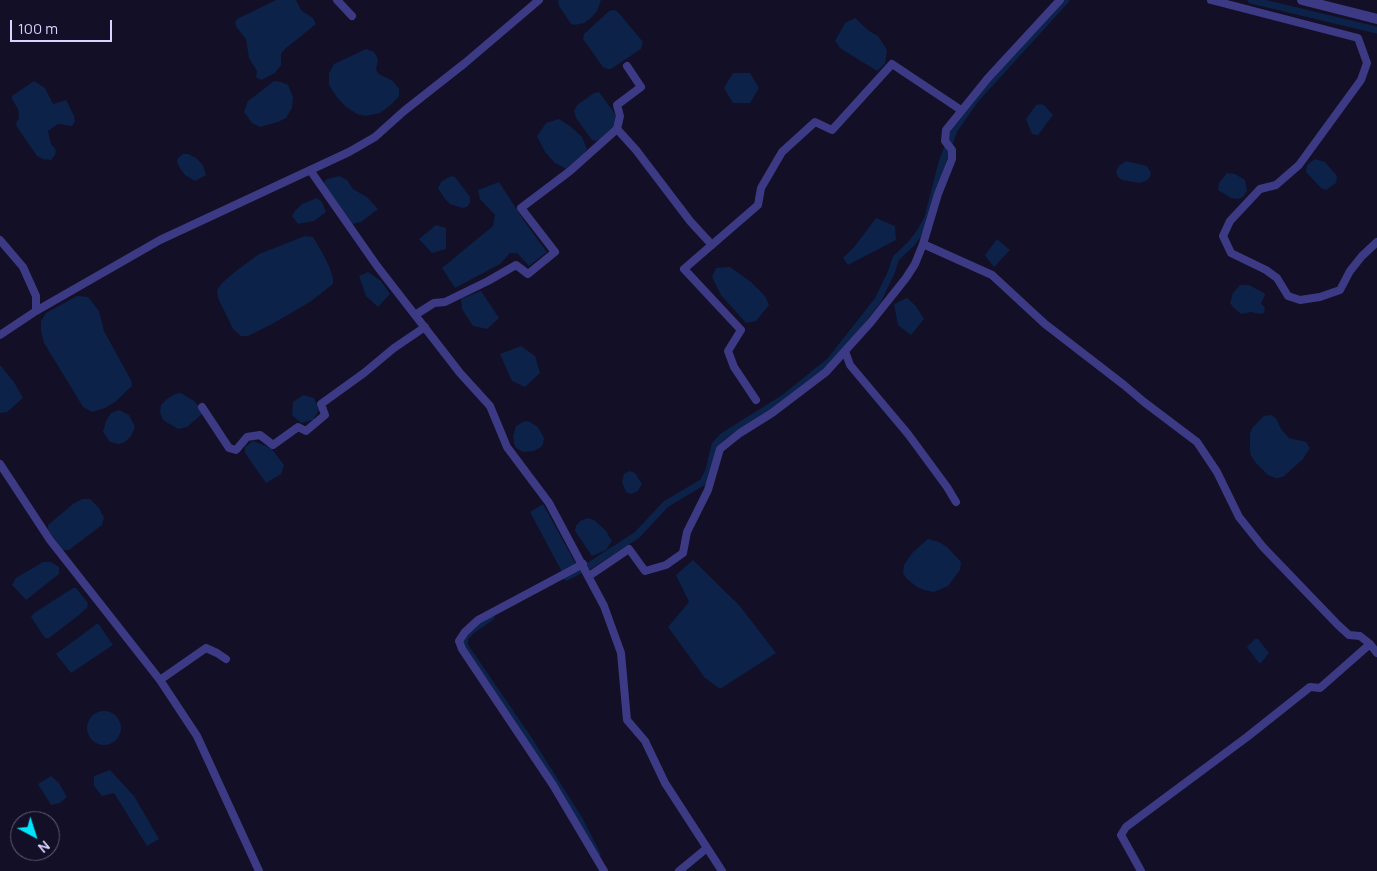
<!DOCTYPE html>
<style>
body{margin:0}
#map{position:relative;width:1377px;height:871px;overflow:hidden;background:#130f26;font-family:Manrope,sans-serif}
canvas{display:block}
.north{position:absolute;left:10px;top:811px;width:50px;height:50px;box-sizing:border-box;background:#130f26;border:1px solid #625e7d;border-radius:50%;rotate:140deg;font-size:14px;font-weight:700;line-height:20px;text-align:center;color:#d9d4ff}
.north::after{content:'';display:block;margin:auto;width:18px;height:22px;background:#00e5ff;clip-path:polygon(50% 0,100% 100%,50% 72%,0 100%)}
.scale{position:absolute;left:10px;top:20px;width:102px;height:22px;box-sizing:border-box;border:2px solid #d9d4ff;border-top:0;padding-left:6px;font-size:15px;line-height:18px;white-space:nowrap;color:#d9d4ff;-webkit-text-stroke:4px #130f26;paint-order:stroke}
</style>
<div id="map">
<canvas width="1377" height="871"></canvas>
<div class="north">N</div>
<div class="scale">100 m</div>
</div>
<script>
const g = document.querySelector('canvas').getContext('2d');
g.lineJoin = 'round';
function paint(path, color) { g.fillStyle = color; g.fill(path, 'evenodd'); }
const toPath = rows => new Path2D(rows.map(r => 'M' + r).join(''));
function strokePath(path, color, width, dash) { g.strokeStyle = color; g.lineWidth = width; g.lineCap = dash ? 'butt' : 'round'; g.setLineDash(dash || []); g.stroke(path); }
const water = toPath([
 [276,0,296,0,301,10,313,18,316,24,285,49,281,54,281,65,275,73,261,80,256,77,257,71,249,58,246,39,237,28,235,23,237,19],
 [558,0,601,0,597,11,592,17,584,23,575,25,571,24,559,6],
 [614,10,618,12,643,42,641,49,611,69,607,69,603,67,583,39,584,34,609,11],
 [855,18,869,31,878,36,887,50,885,64,877,71,840,48,835,41,845,23],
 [366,49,374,52,378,59,376,70,379,74,393,81,399,89,399,96,392,104,380,113,366,116,357,114,346,107,336,96,329,85,329,73,334,64],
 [733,73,750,73,759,88,750,103,733,103,724,88],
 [34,81,45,88,53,104,66,100,74,116,75,122,72,126,58,124,48,131,51,144,56,150,55,155,51,160,43,159,37,156,17,127,16,123,19,118,18,109,12,99,12,96],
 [274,81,281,82,288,85,293,97,292,108,286,118,278,122,260,127,252,123,244,112,248,101],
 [599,92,618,118,617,126,601,140,596,141,592,140,576,118,574,111,577,105,594,93],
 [1040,104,1044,105,1053,115,1038,135,1032,134,1026,119,1036,105],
 [559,119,570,126,582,137,587,149,578,162,568,170,555,163,545,152,537,136,546,123],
 [183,154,188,154,196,158,203,165,206,175,195,181,185,175,181,170,177,162,178,158],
 [1315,159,1325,162,1337,176,1336,183,1326,190,1321,188,1306,172,1307,165],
 [1126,161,1147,166,1151,173,1150,177,1146,181,1139,183,1122,180,1118,177,1116,171,1119,166],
 [1227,173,1235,174,1245,180,1247,191,1243,197,1238,199,1231,198,1218,190,1219,183],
 [339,176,347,180,353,189,367,197,378,209,361,222,352,224,326,188,324,182,327,179],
 [451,176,455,177,470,197,470,203,467,207,462,208,450,204,445,199,438,188,441,182],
 [499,182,527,225,547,252,529,266,517,253,510,253,500,264,455,288,442,268,493,226,495,215,480,199,478,190],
 [317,198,322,202,326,212,314,221,298,224,292,216,295,211,302,204],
 [876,218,895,226,896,240,848,265,843,258,855,246],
 [436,225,446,228,446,249,432,253,419,239],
 [305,236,313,237,322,252,329,266,333,278,333,284,310,302,272,324,248,336,241,336,233,329,218,298,217,290,223,282,236,271,259,254],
 [997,239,1010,250,994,267,985,255],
 [730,267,751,282,765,296,769,305,756,321,746,323,721,295,712,277,716,268],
 [368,272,381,281,390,294,378,307,366,296,359,276],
 [1240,285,1249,285,1264,293,1265,296,1261,303,1265,308,1264,313,1260,314,1251,312,1241,314,1233,307,1230,303,1233,293],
 [481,291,499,318,487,329,473,326,462,309,461,299],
 [77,296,88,297,99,311,104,331,131,380,132,386,115,402,105,408,92,412,83,407,77,397,44,343,41,331,41,321,46,313],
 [907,298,916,306,924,319,911,335,898,325,894,304],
 [521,346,535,356,540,373,525,387,512,381,500,354],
 [0,365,14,382,23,398,7,412,0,413],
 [181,393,194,401,201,409,202,414,187,427,178,429,163,420,160,412,161,405,167,399,175,394],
 [303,395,314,398,319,410,313,420,301,423,292,415,293,402],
 [119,410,129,415,135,427,131,436,125,442,119,444,110,442,103,432,106,421,111,413],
 [1271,415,1276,418,1281,429,1289,438,1306,442,1310,448,1303,459,1284,476,1279,478,1275,478,1268,475,1256,463,1251,456,1250,451,1250,434,1252,428,1264,416],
 [525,421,530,422,538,427,544,438,543,444,541,447,534,451,523,452,516,448,514,443,513,437,516,426],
 [253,441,271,448,284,465,281,474,266,483,245,453,245,447],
 [629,471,635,473,642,484,638,491,631,494,626,492,622,482,624,474],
 [82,499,90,499,99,508,104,518,102,525,69,550,62,550,48,529,48,525,73,504],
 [543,504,576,564,562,572,530,512],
 [588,518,594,520,606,531,612,541,606,550,592,556,575,531,576,526,580,521],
 [928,539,939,542,947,547,961,562,960,570,948,586,934,592,924,590,917,587,907,579,903,573,904,565,913,552],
 [693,560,739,605,776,653,720,689,705,678,668,627,689,602,676,575],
 [43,562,51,562,59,567,59,574,26,600,12,585,16,578],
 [73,588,76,588,88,603,87,608,79,615,49,638,45,638,31,617,34,613],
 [98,623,113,645,71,673,56,654],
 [1255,639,1258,639,1269,653,1261,663,1259,663,1247,647],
 '87 728a17 17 0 1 1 34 0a17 17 0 1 1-34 0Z',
 [110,770,134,796,159,839,147,846,114,793,102,796,94,786,94,776],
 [51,776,59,783,67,797,60,803,51,805,38,784]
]);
const canal = toPath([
 [1251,0,1377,30],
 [589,566,637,535,666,504,703,482,709,470,715,445,722,437,784,398,830,361,878,300,891,273,896,258,911,244,921,231,928,217,942,163,954,130,975,100,1066,0],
 [567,577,580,570],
 [491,617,471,631,465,637,464,645,529,740,579,819,597,854]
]);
const minor = toPath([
 [337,0,352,16],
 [1060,0,988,78,946,130,945,141,952,150,952,159,938,194,923,244,992,275,1045,324,1124,385,1144,402,1197,442,1217,472,1239,517,1263,547,1338,625,1349,635,1360,636,1370,644,1377,653],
 [1211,0,1358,38,1367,63,1361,80,1299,165,1276,185,1260,189,1230,221,1223,236,1231,253,1266,270,1277,278,1288,296,1300,300,1320,297,1340,290,1350,271,1362,256,1377,242],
 [627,66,641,87,617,105,620,116,617,129,636,150,690,221,712,245],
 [310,170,377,266,460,373,490,406,507,447,549,503,604,606,621,653,627,720,645,741,665,783,722,871],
 [0,240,23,267,36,296,36,311],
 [415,315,434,303,445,302,488,281,516,265,528,274,555,252,521,208,570,171,617,129],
 [0,335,36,311,160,240,349,152,375,137,404,111,465,63,539,0],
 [845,351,850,365,908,434,947,487,956,502],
 [756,400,734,367,728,351,741,330,684,269,758,205,761,188,782,152,815,122,832,130,892,64,961,110],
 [202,407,229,448,236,450,247,437,260,435,273,445,298,427,306,431,325,415,321,404,364,373,394,348,425,327],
 [0,464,50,540,160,680,197,736,259,871],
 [583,564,478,620,465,632,459,641,462,649,553,785,604,871],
 [589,576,629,549,645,571,666,565,683,553,687,532,708,490,720,449,740,433,772,413,826,372,871,322,906,278,915,264,923,244],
 [160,680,206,648,217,653,226,659],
 [679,871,707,848],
 [1141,871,1121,835,1126,827,1247,737,1310,687,1320,688,1370,644]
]);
const tertiary = toPath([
 [1302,0,1377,19]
]);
paint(water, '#0c2248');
strokePath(canal, '#0c2248', 7);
strokePath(minor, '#3d3a85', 8);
strokePath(tertiary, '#3d3a85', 10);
</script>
